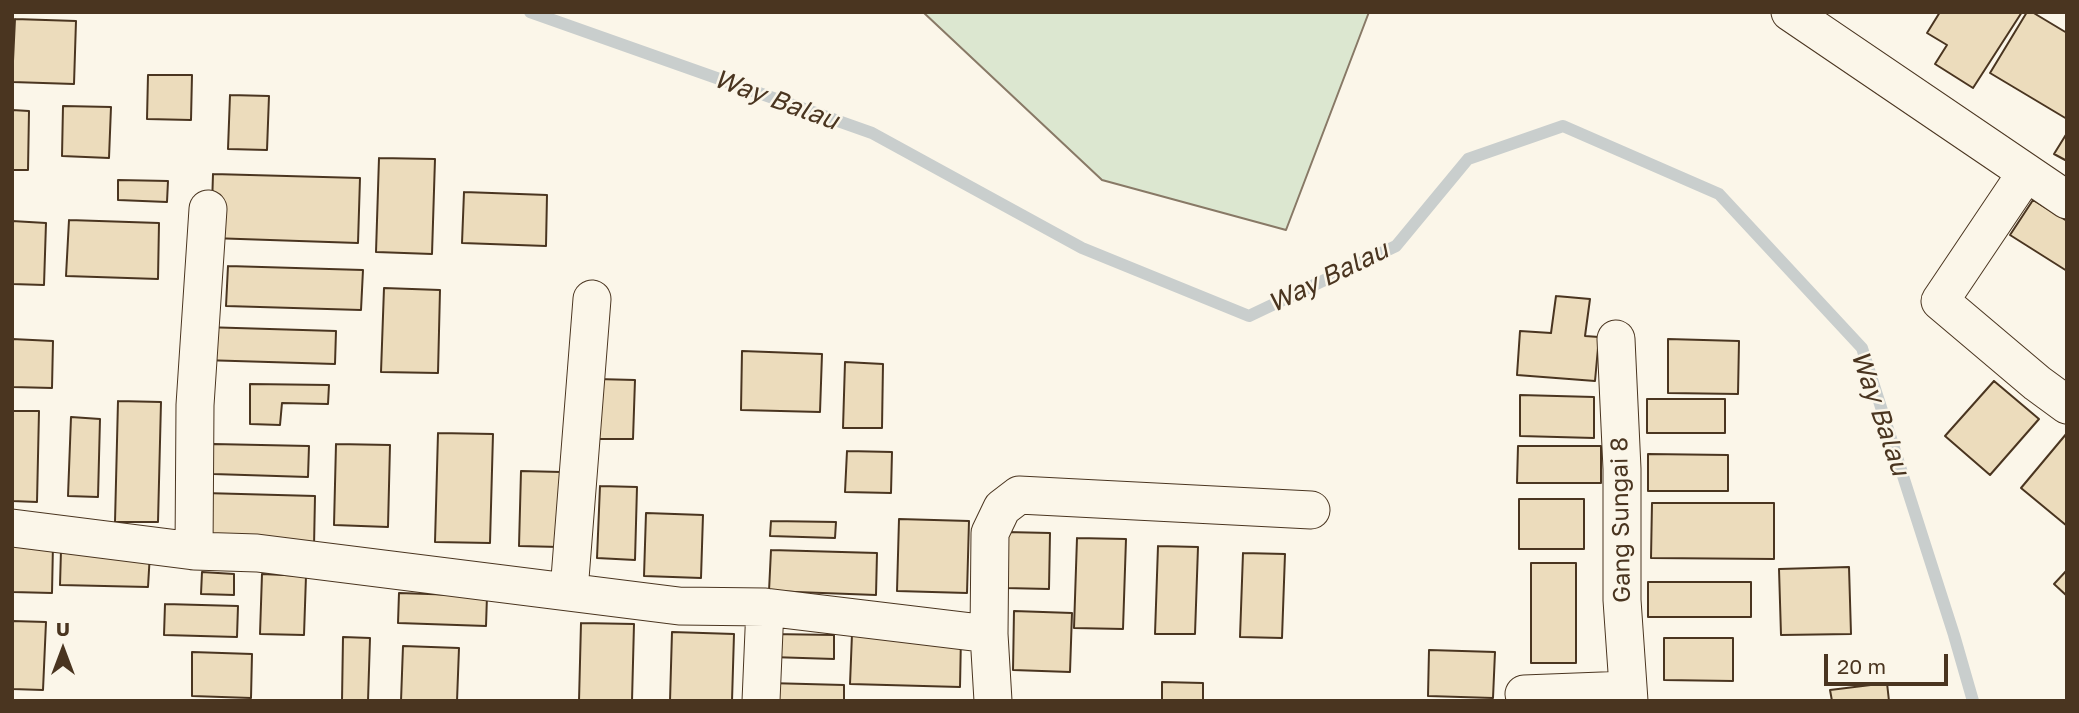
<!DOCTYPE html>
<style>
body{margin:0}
#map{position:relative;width:2079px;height:713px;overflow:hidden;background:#fbf6e9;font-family:"Golos Text",sans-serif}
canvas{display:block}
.frame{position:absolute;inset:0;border:14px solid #4a3520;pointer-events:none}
.north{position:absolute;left:28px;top:615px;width:70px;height:70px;-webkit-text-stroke:5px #fbf6e9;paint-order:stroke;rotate:0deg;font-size:19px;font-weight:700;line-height:28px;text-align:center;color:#4a3520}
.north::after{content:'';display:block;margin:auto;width:24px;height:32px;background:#4a3520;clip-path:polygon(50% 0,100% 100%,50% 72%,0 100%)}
.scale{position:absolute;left:1824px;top:654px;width:124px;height:32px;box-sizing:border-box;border:4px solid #4a3520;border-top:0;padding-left:9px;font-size:21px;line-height:24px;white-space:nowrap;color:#4a3520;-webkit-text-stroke:5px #fbf6e9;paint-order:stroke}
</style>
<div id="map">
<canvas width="2079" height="713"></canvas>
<div class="frame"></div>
<div class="north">U</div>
<div class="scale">20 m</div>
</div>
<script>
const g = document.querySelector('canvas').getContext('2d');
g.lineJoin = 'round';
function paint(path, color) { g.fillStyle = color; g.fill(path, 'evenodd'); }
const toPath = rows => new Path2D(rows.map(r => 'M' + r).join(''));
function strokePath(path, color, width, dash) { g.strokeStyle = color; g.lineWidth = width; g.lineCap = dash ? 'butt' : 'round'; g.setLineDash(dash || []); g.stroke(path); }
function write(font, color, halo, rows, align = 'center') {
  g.font = font + ' "Golos Text",sans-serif'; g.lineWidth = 5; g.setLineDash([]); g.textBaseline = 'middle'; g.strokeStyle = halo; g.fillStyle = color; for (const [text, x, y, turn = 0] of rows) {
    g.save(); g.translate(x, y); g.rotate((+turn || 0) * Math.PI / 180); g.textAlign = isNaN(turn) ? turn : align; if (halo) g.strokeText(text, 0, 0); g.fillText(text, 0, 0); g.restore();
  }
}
const green = toPath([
 [923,12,1369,12,1286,230,1102,180,923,12]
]);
const stream = toPath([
 [530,12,872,133,1082,248,1249,316,1396,246,1468,159,1563,126,1719,194,1862,348,1954,635,1973,701]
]);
const building = toPath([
 [1940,12,2022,12,1973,88,1935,64,1947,45,1927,33,1940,12],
 [2027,12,2032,12,2067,33,2067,119,1990,73,2027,12],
 [15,19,76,21,74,84,12,82,15,19],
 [148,75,192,75,191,120,147,119,148,75],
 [230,95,269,96,267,150,228,149,230,95],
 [63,106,111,107,109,158,62,156,63,106],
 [12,110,29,111,28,170,12,170,12,110],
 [2067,133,2067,161,2054,154,2067,133],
 [379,158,435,159,432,254,376,252,379,158],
 [213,174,360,178,358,243,211,238,213,174],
 [118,180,168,181,167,202,118,200,118,180],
 [464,192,547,195,546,246,462,243,464,192],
 [2033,200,2067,221,2067,271,2010,235,2033,200],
 [69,220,159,223,158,279,66,276,69,220],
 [12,221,46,223,44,285,12,284,12,221],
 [228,266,363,270,361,310,226,306,228,266],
 [384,288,440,290,438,373,381,372,384,288],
 [1556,296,1590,299,1585,336,1599,337,1595,381,1517,375,1520,331,1551,333,1556,296],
 [203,327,336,331,335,364,202,360,203,327],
 [12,339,53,341,52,388,12,387,12,339],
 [1668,339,1739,341,1738,394,1668,393,1668,339],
 [742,351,822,354,820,412,741,410,742,351],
 [845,362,883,364,882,428,843,428,845,362],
 [597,379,635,380,633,439,596,439,597,379],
 [1994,381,2039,419,1990,475,1945,436,1994,381],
 [250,384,329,385,328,404,282,403,280,425,250,424,250,384],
 [1520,395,1594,397,1594,438,1520,436,1520,395],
 [1647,399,1725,399,1725,433,1647,433,1647,399],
 [118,401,161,402,158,522,115,522,118,401],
 [12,411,39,411,37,502,12,501,12,411],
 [71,417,100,419,98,497,68,496,71,417],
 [438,433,493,434,490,543,435,542,438,433],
 [2067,433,2067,526,2021,488,2067,433],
 [213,444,309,446,308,477,213,474,213,444],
 [336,444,390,445,388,527,334,525,336,444],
 [1518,446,1601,446,1601,483,1517,483,1518,446],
 [847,451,892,452,891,493,845,492,847,451],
 [1648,454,1728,455,1728,491,1648,491,1648,454],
 [521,471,561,472,559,547,519,546,521,471],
 [600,486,637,487,635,560,597,558,600,486],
 [204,493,315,496,314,547,202,543,204,493],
 [1519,499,1584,499,1584,549,1519,549,1519,499],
 [1652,503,1774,503,1774,559,1651,558,1652,503],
 [646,513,703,515,701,578,644,576,646,513],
 [899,519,969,521,967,593,897,591,899,519],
 [771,521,836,522,835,538,770,536,771,521],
 [1006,532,1050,533,1049,589,1005,588,1006,532],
 [1077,538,1126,539,1123,629,1074,628,1077,538],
 [12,544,53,544,52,593,12,592,12,544],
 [1158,546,1198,547,1195,634,1155,634,1158,546],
 [61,550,150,553,148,587,60,585,61,550],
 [771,550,877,553,876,595,769,591,771,550],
 [1243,553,1285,554,1282,638,1240,637,1243,553],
 [1531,563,1576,563,1576,663,1531,663,1531,563],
 [1849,567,1851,634,1781,635,1779,569,1849,567],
 [2067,570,2067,596,2054,584,2067,570],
 [202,572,234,574,234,595,201,594,202,572],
 [262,574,306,576,304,635,260,634,262,574],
 [1648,582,1751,582,1751,617,1648,617,1648,582],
 [399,593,487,596,486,626,398,623,399,593],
 [165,604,238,606,237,637,164,635,165,604],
 [1014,611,1072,613,1070,672,1013,670,1014,611],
 [12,621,46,622,43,690,12,689,12,621],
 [581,623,634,624,632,701,579,701,581,623],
 [672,632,734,634,732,701,670,701,672,632],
 [772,634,834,635,834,659,771,657,772,634],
 [852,634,961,636,960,687,850,684,852,634],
 [343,637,370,638,368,701,342,701,343,637],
 [1664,638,1733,638,1733,681,1664,680,1664,638],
 [403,646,459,648,457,701,401,701,403,646],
 [1429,650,1495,652,1493,698,1428,696,1429,650],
 [192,652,252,654,251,698,192,696,192,652],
 [1162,682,1203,683,1203,701,1162,701,1162,682],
 [768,683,844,685,844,701,768,701,768,683],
 [1887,683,1889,701,1832,701,1830,690,1887,683]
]);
const street = toPath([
 [1790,12,2067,200],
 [2026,173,1940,301,2037,383,2067,405],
 [1616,339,1622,469,1622,600,1629,701],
 [12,528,194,551,257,553,679,606,765,607,989,634],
 [194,551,195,405,208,209],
 [569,591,592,299],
 [1524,694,1628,690],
 [761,701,765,607],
 [993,701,989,634,990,533,1002,508,1019,495,1311,510]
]);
const streetNames = [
 ["Gang Sungai 8",1621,520,-91]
];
const waterNames = [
 ["Way Balau",776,100,20],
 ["Way Balau",1328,277,-26],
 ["Way Balau",1880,413,71]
];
paint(green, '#dce7d0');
strokePath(green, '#887966', 2);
strokePath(stream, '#c9cecd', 12);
paint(building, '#ecdcbc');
strokePath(building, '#4a3520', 2);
strokePath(street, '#4a3520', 39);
strokePath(street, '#fbf6e9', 37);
write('24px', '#4a3520', '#fbf6e9', streetNames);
write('italic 26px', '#4a3520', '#fbf6e9', waterNames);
</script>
